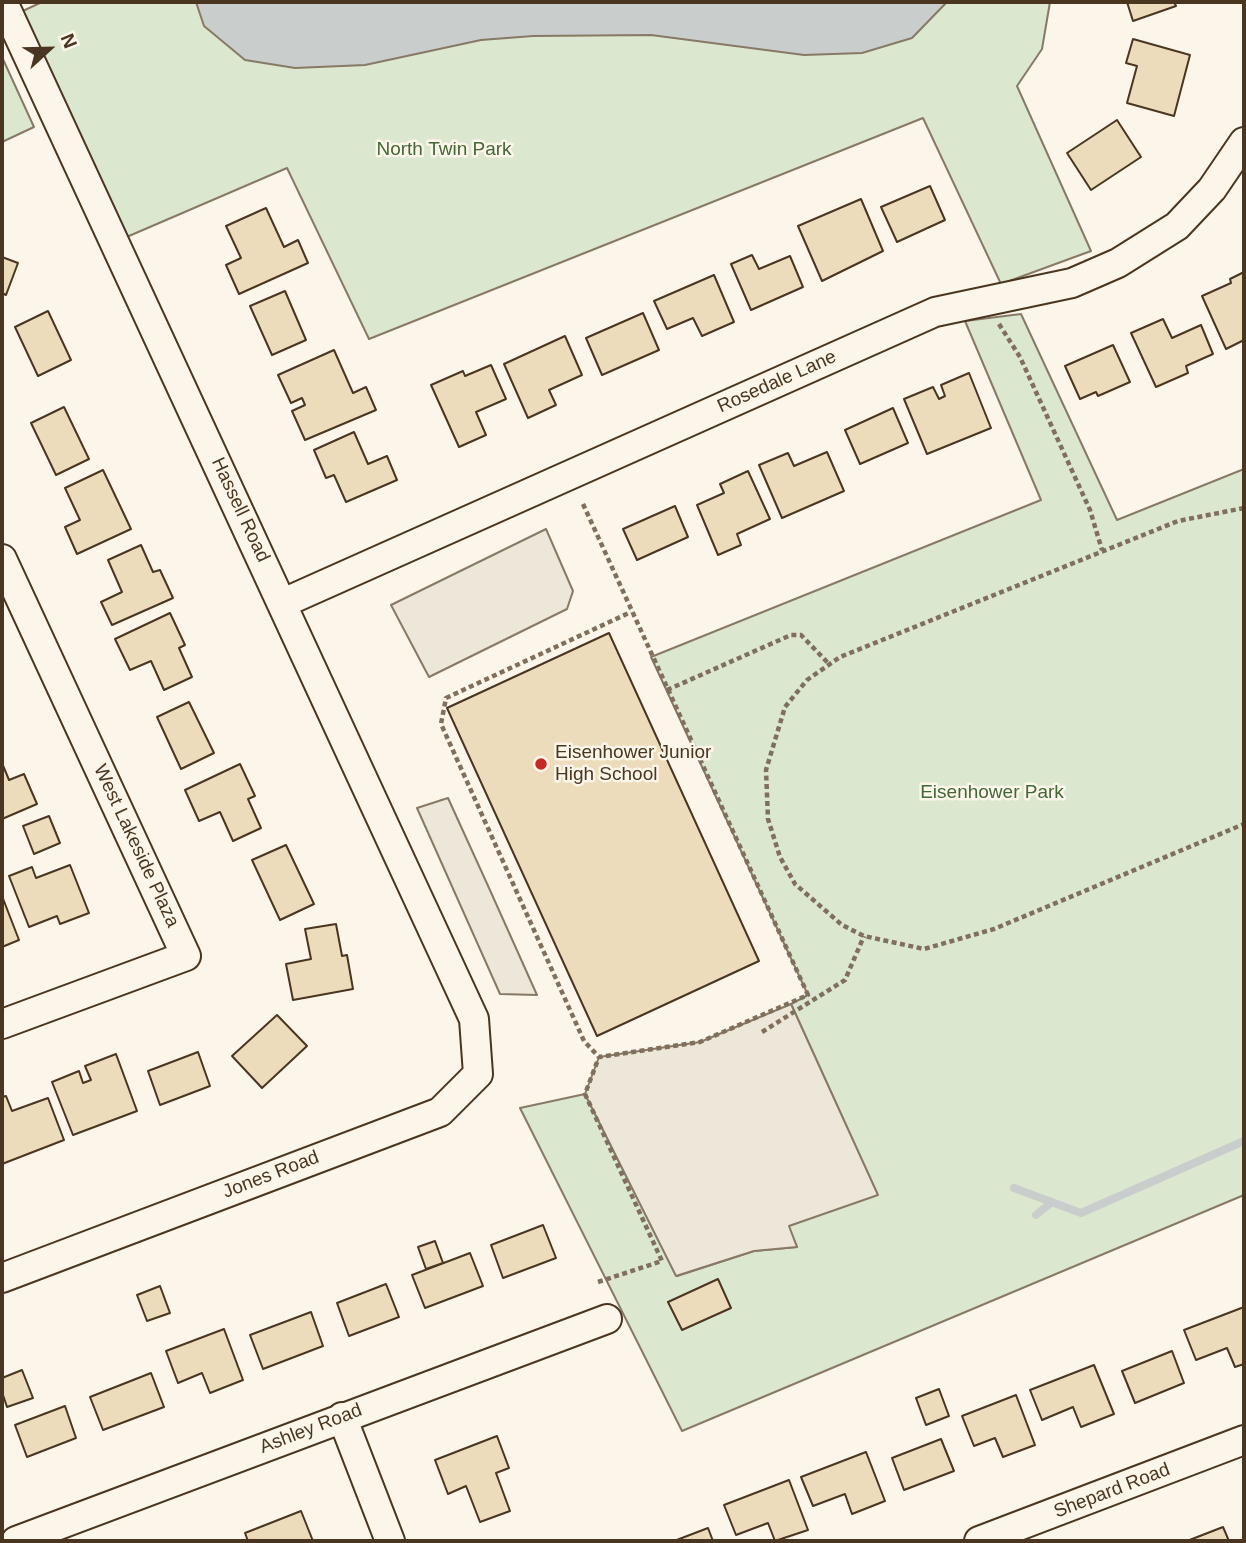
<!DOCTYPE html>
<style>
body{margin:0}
#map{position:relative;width:1246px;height:1543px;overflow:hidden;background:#fbf6e9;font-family:Arial,sans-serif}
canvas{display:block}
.frame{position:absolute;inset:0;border:4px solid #4a3520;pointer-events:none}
.north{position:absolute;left:14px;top:14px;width:70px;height:70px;-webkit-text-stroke:5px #fbf6e9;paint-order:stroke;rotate:68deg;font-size:19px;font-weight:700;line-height:28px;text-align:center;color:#4a3520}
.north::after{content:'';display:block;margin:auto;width:24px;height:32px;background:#4a3520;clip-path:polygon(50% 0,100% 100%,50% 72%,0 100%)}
</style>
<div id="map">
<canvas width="1246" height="1543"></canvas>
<div class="frame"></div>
<div class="north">N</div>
</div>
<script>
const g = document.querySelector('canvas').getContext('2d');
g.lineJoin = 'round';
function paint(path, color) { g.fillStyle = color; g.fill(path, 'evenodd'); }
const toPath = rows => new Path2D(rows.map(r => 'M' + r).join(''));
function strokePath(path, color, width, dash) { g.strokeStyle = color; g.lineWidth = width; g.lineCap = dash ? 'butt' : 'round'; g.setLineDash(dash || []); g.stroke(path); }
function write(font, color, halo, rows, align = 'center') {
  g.font = font + ' Arial,sans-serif'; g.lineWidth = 5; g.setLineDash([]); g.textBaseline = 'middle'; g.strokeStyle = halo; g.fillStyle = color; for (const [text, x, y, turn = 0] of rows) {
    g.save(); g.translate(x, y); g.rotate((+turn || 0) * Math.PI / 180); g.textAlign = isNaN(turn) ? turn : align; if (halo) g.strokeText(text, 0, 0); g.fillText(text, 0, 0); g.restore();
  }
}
const green = toPath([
 [42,2,1050,2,1042,49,1017,86,1091,251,1001,284,923,118,369,339,287,168,115,242,10,17,42,2],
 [2,57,34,127,2,142,2,57],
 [1021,314,1117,520,1244,469,1244,1195,682,1431,520,1108,585,1094,677,1276,754,1251,797,1247,788,1226,877,1194,791,1004,808,995,651,657,1041,500,965,321,1021,314]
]);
const parking = toPath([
 [546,529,573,591,567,609,429,677,391,605,546,529],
 [448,798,489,888,537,995,500,994,417,808,448,798],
 [791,1004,878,1195,789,1226,797,1247,754,1251,676,1276,585,1094,599,1057,700,1042,791,1004]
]);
const water = toPath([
 [196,2,947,2,912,38,862,53,804,55,651,35,533,36,481,40,365,65,295,68,245,60,204,26,196,2]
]);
const stream = toPath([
 [1014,1188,1081,1213,1244,1141],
 [1036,1215,1052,1202]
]);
const building = toPath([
 [1127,2,1174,2,1176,6,1133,21,1127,2],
 [1133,39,1190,55,1174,116,1127,103,1137,66,1126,63,1133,39],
 [1117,120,1141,157,1091,190,1067,153,1117,120],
 [930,186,945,220,897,242,881,207,930,186],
 [861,199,883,251,822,281,798,226,861,199],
 [266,208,284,247,298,240,308,263,239,294,226,265,241,258,226,226,266,208],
 [752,255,759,269,790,256,803,287,751,310,731,264,752,255],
 [2,257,18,263,6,295,2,293,2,257],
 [1244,272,1244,340,1226,349,1202,296,1231,283,1230,279,1244,272],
 [714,275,734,322,702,336,693,318,667,329,654,301,714,275],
 [285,291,306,340,272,355,250,306,285,291],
 [48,311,71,360,38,376,15,327,48,311],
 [643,313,659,350,602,375,586,338,643,313],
 [1163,319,1172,338,1201,325,1213,354,1186,366,1188,373,1156,387,1131,333,1163,319],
 [565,336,582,375,549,390,556,405,528,418,504,364,565,336],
 [1113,345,1130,382,1098,396,1096,392,1080,399,1065,366,1113,345],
 [334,350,353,393,366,387,376,410,305,440,292,411,305,405,302,398,291,403,278,375,334,350],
 [491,365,506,399,476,412,486,435,459,447,431,385,463,371,465,376,491,365],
 [969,373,991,428,927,454,904,399,933,387,939,399,945,396,941,385,969,373],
 [64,407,89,459,56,475,31,423,64,407],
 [893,408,908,443,860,464,845,430,893,408],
 [354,432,368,464,387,456,397,480,346,502,334,475,326,478,314,450,354,432],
 [827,452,844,491,782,518,759,465,788,453,794,466,827,452],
 [103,470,131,529,77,554,65,527,80,520,65,488,103,470],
 [748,471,770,519,737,534,741,545,718,555,697,505,724,493,720,484,748,471],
 [675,506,688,537,637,560,623,529,675,506],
 [141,545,153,572,160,570,173,598,112,625,101,602,122,592,108,560,141,545],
 [170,613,185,645,179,648,192,677,164,690,151,661,130,670,115,639,170,613],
 [609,633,759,961,597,1036,447,708,609,633],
 [189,702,214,753,181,769,157,717,189,702],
 [2,763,9,780,24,774,37,804,2,819,2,763],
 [240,764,255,796,248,799,261,828,233,841,220,812,199,821,185,790,240,764],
 [49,816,60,843,34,854,23,826,49,816],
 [286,845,314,904,280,920,252,860,286,845],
 [70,865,89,913,60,924,57,916,29,927,9,876,32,867,36,878,70,865],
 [2,896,19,940,2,947,2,896],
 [336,924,342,956,347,955,353,989,293,1000,286,964,311,959,305,929,336,924],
 [277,1015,307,1046,262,1088,232,1056,277,1015],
 [198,1052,210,1086,160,1105,148,1071,198,1052],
 [116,1054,137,1111,73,1135,52,1082,79,1071,83,1083,91,1080,85,1066,116,1054],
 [6,1096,12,1111,48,1098,64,1140,2,1164,2,1097,6,1096],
 [543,1225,556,1258,503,1278,491,1245,543,1225],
 [435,1241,443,1263,426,1269,418,1247,435,1241],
 [470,1253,483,1286,425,1308,412,1275,470,1253],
 [718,1279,731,1308,682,1330,668,1302,718,1279],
 [386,1284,399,1317,349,1336,337,1303,386,1284],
 [160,1286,170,1313,147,1321,137,1295,160,1286],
 [1244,1307,1244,1364,1235,1367,1227,1348,1196,1360,1184,1330,1244,1307],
 [311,1312,323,1346,263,1369,250,1335,311,1312],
 [224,1329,243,1380,210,1393,202,1373,178,1383,166,1351,224,1329],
 [1172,1351,1184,1383,1135,1403,1122,1371,1172,1351],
 [1094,1365,1114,1414,1081,1427,1073,1407,1042,1420,1030,1390,1094,1365],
 [22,1370,33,1398,7,1407,2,1392,2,1378,22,1370],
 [151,1373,164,1407,103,1430,90,1397,151,1373],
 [939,1389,949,1416,926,1425,916,1398,939,1389],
 [1016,1395,1035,1445,1003,1457,995,1438,974,1446,962,1416,1016,1395],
 [65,1406,76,1438,27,1457,15,1425,65,1406],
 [497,1436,509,1468,496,1473,510,1511,480,1522,466,1486,448,1494,435,1460,497,1436],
 [941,1439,954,1471,904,1490,892,1458,941,1439],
 [866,1452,885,1501,852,1514,845,1494,813,1506,801,1477,866,1452],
 [789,1480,808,1530,775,1541,768,1523,736,1535,724,1505,789,1480],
 [301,1511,313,1541,248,1541,245,1533,301,1511],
 [1223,1527,1229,1541,1187,1541,1223,1527],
 [708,1528,713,1541,674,1541,708,1528]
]);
const path = toPath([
 [999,324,1020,357,1090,510,1102,550],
 [583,504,808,995,700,1042,599,1057,584,1041,441,724,446,698,631,612],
 [1244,508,1178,521,840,657,807,680,785,707,766,770,768,819,780,857,795,884,842,925,864,936,924,949,994,929,1244,824],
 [667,690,791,635,801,635,829,664],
 [762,1032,845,980,864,936],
 [598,1282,662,1261,585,1094,599,1057]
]);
const minor = toPath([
 [2,559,186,956,2,1024],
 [283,603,935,312,1072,283,1118,263,1177,226,1212,189,1244,142],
 [2,1278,440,1112,478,1074,474,1019,3,2],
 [342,1417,390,1541],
 [16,1541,607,1319],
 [979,1541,1244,1440]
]);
const markers = [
 [541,764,7,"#c62828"]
];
const parkNames = [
 ["North Twin Park",444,150],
 ["Eisenhower Park",992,793]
];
const streetNames = [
 ["Rosedale Lane",777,382,-24],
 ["Hassell Road",240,510,65],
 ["West Lakeside Plaza",136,846,65],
 ["Jones Road",271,1175,-21],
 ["Ashley Road",311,1429,-21],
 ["Shepard Road",1112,1491,-21]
];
const poiNames = [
 ["Eisenhower Junior",555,753],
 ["High School",555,775]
];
paint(green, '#dce7d0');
strokePath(green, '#887966', 2);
paint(parking, '#ede7d9');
strokePath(parking, '#887966', 2);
paint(water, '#c9cecd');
strokePath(water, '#887966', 2);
strokePath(stream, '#c9cecd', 8);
paint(building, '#ecdcbc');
strokePath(building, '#4a3520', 2);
strokePath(minor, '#4a3520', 32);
strokePath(path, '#7f6f5c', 4.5, [5, 3.5]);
strokePath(minor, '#fbf6e9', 28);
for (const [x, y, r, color] of markers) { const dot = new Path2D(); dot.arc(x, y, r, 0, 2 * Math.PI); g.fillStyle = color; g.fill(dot); strokePath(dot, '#fbf6e9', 2.5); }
write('19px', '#436837', '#fbf6e9', parkNames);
write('19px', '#4a3520', '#fbf6e9', streetNames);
write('19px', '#4a3520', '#fbf6e9', poiNames, 'left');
</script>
